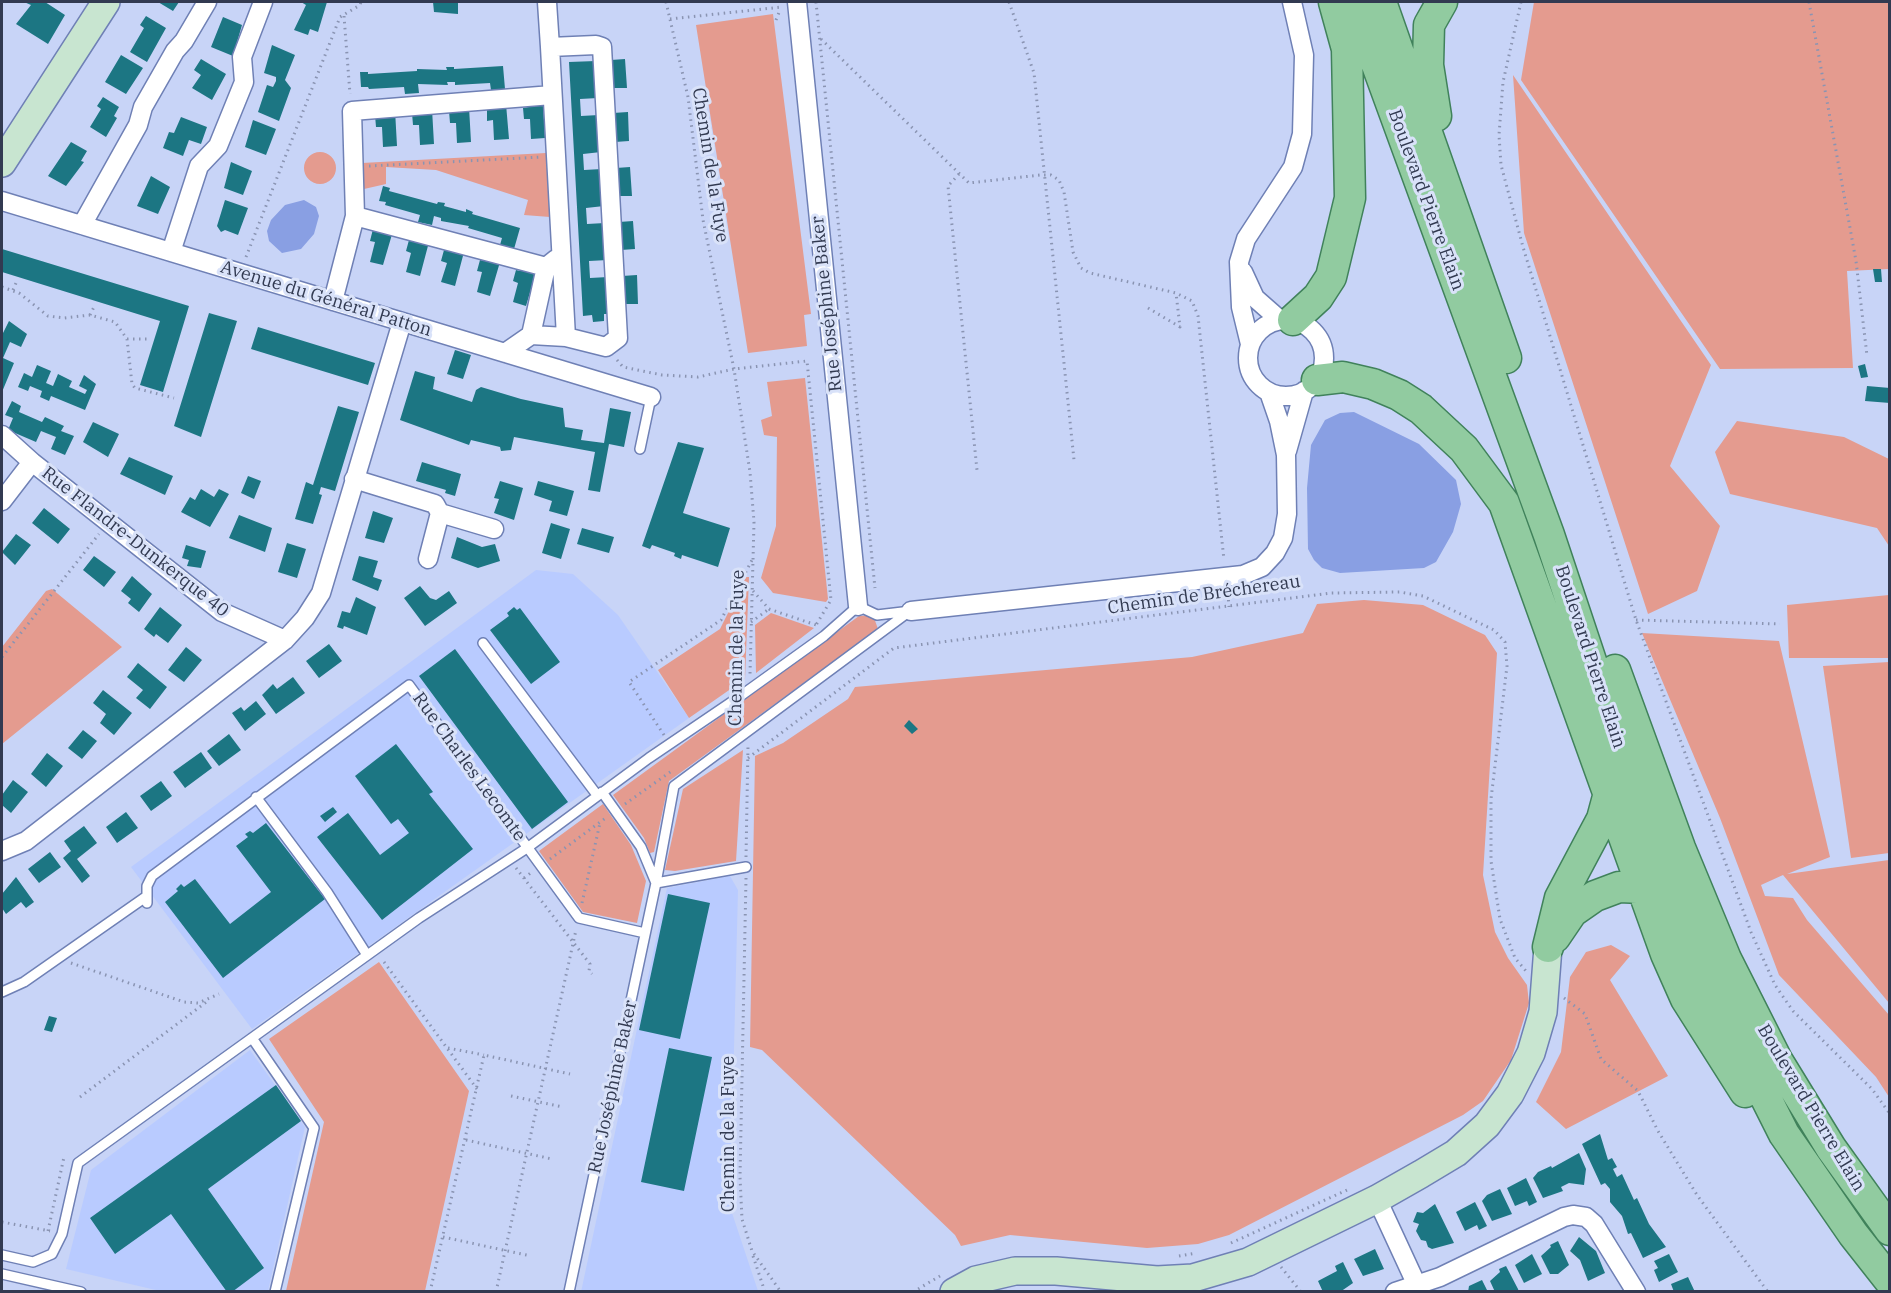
<!DOCTYPE html>
<meta charset="utf-8">
<style>
body{margin:0}
#map{position:relative;width:1891px;height:1293px;overflow:hidden;background:#c8d4f7;font-family:"IBM Plex Serif",serif}
canvas{display:block}
.frame{position:absolute;inset:0;border:3px solid #323a51;pointer-events:none}
</style>
<div id="map">
<canvas width="1891" height="1293"></canvas>
<div class="frame"></div>
</div>
<script>
const g = document.querySelector('canvas').getContext('2d');
g.lineJoin = 'round';
function paint(path, color) { g.fillStyle = color; g.fill(path, 'evenodd'); }
const toPath = rows => new Path2D(rows.map(r => 'M' + r).join(''));
function strokePath(path, color, width, dash) { g.strokeStyle = color; g.lineWidth = width; g.lineCap = dash ? 'butt' : 'round'; g.setLineDash(dash || []); g.stroke(path); }
function write(font, color, halo, rows, align = 'center') {
  g.font = font + ' "IBM Plex Serif",serif'; g.lineWidth = 6; g.setLineDash([]); g.textBaseline = 'middle'; g.strokeStyle = halo; g.fillStyle = color; for (const [text, x, y, turn = 0] of rows) {
    g.save(); g.translate(x, y); g.rotate((+turn || 0) * Math.PI / 180); g.textAlign = isNaN(turn) ? turn : align; if (halo) g.strokeText(text, 0, 0); g.fillText(text, 0, 0); g.restore();
  }
}
const built = toPath([
 [536,570,573,574,618,615,689,718,252,1029,131,867],
 [730,876,738,890,730,1207,758,1291,581,1292,667,888],
 [250,1050,305,1127,268,1291,160,1291,66,1269,91,1170]
]);
const green = toPath([
 [1534,2,1889,2,1889,269,1847,271,1853,368,1720,369,1521,80],
 [773,14,811,314,804,315,807,346,748,353,696,25],
 [1513,75,1711,365,1670,466,1720,526,1697,591,1648,614,1524,233],
 '304 168a16 16 0 1 1 32 0a16 16 0 1 1-32 0Z',
 [546,153,550,217,524,215,528,200,436,170,386,167,386,184,364,189,362,163],
 [805,378,828,599,826,602,773,593,761,578,776,526,777,437,764,435,761,420,772,416,767,382],
 [1737,421,1844,437,1889,459,1889,546,1877,528,1730,494,1715,452],
 [746,577,749,577,745,679,689,718,658,670,720,629],
 [52,589,122,647,2,744,2,647,46,591],
 [1889,595,1889,658,1789,658,1787,605],
 [1364,600,1423,605,1485,635,1497,653,1483,875,1495,932,1508,958,1527,985,1529,1003,1511,1060,1483,1101,1463,1115,1229,1235,1198,1244,1147,1248,1010,1235,961,1246,955,1235,762,1050,750,1047,755,756,783,743,848,699,855,687,1192,657,1303,633,1317,604],
 [771,613,814,628,756,673,755,625],
 [873,615,878,629,669,781,654,852,650,853,644,838,613,795,859,616],
 [1642,633,1779,641,1830,857,1787,874,1889,860,1889,1003,1783,875,1761,885,1765,896,1793,898,1807,920,1889,1015,1889,1097,1876,1077,1779,975,1720,818],
 [1889,662,1889,853,1851,858,1823,666],
 [743,750,736,861,675,871,665,870,683,789],
 [603,804,631,845,646,881,637,923,583,912,539,851],
 [1611,945,1630,956,1610,980,1668,1076,1566,1129,1536,1102,1561,1052,1570,977,1586,952],
 [379,962,469,1091,425,1291,286,1291,324,1122,269,1039]
]);
const water = toPath([
 [304,200,316,207,319,216,314,234,301,249,282,253,269,241,267,231,271,220,285,205],
 [1354,412,1419,444,1456,480,1461,504,1453,532,1436,562,1424,568,1340,573,1322,568,1314,560,1308,549,1307,488,1311,445,1325,420,1340,413]
]);
const building = toPath([
 [24,2,45,2,65,15,48,44,16,24,31,5],
 [158,2,179,2,173,11],
 [301,2,327,2,318,32,310,29,308,35,294,30,306,5],
 [433,2,458,2,458,14,434,12],
 [146,16,166,28,147,62,130,52,144,28,140,25],
 [223,17,242,25,233,56,211,47],
 [272,45,295,55,285,80,291,88,279,121,258,112,267,85,273,87,276,81,276,77,264,73],
 [121,55,143,68,126,94,105,82],
 [201,59,226,74,212,100,192,88,201,75,194,70],
 [625,59,627,88,613,88,611,60],
 [596,61,598,98,580,99,581,116,599,115,601,152,583,154,584,170,602,169,604,206,586,208,587,224,605,223,608,260,589,261,590,278,608,277,610,314,604,314,604,321,593,322,592,315,583,316,569,62],
 [503,66,505,89,491,90,490,83,455,85,455,82,447,82,448,85,418,84,419,93,405,94,404,87,369,89,368,87,361,87,360,72,368,72,368,74,417,71,417,69,447,70,446,67,454,67,454,69],
 [103,97,119,107,114,116,117,118,106,137,90,127,101,109,97,106],
 [543,103,545,138,531,139,530,119,524,119,523,108,529,107,528,104],
 [506,104,509,139,494,140,493,120,487,121,487,109],
 [469,107,471,142,457,143,456,123,450,123,449,111],
 [432,109,434,144,420,145,419,125,413,125,412,113],
 [395,110,397,146,383,147,382,127,376,127,375,115],
 [628,112,629,141,615,142,613,113],
 [181,117,207,127,201,144,189,140,183,156,163,148,169,132,174,133],
 [253,120,276,129,266,155,245,147],
 [71,142,87,151,81,161,84,162,66,186,48,176],
 [231,162,252,171,243,195,224,188],
 [630,167,632,196,618,196,616,168],
 [151,176,170,187,158,214,137,206],
 [383,186,390,188,389,191,437,204,438,202,445,203,444,206,466,212,466,209,473,212,472,214,520,228,514,249,500,245,502,238,468,228,469,226,441,221,441,218,434,216,432,225,418,222,420,215,385,205,386,202,379,201],
 [225,200,248,208,238,235,225,230,221,232,217,226],
 [633,221,635,249,621,250,619,222],
 [373,229,393,231,383,265,370,262,375,242,370,241],
 [415,238,429,242,420,276,406,272,411,253,406,251,409,240,414,241],
 [451,248,464,252,455,286,441,282,447,263,441,261,444,250,450,251],
 [2,249,189,306,163,392,140,385,160,321,2,272],
 [487,255,500,262,490,296,477,292,482,272,477,271,480,260,485,261],
 [522,268,536,272,526,306,513,302,518,283,513,281,516,270,520,271],
 [1873,269,1881,269,1882,282,1875,282],
 [637,275,638,304,624,304,622,276],
 [209,313,237,321,201,437,174,426],
 [9,321,27,334,21,347,10,342,3,358,14,363,2,392,2,335],
 [258,327,375,363,368,385,251,349],
 [455,350,471,355,463,379,447,374],
 [1865,364,1868,377,1861,378,1858,366],
 [37,365,51,371,46,383,53,386,58,374,72,381,69,387,85,394,87,390,79,386,84,375,96,384,85,410,51,396,49,401,40,397,42,391,30,386,28,391,18,387,24,373,32,377],
 [415,371,435,377,433,389,472,402,476,390,481,387,521,399,563,408,565,427,583,430,581,440,604,443,610,408,631,412,624,447,609,444,600,492,588,490,595,452,514,437,511,450,501,451,500,447,471,440,469,445,400,420],
 [1867,386,1890,388,1890,403,1865,401],
 [12,401,21,406,19,412,42,422,45,417,64,426,61,431,74,436,65,455,51,449,56,437,41,431,36,442,8,430,13,418,5,415],
 [338,406,359,412,335,491,321,487,319,494,322,495,313,524,295,519,306,482,313,485],
 [93,422,119,434,108,457,83,442],
 [678,442,704,448,683,513,730,528,718,567,682,555,681,559,674,556,675,553,652,545,650,549,642,546],
 [129,457,173,476,165,495,120,474],
 [422,462,461,474,455,496,445,493,446,490,416,481],
 [248,476,261,481,254,499,241,493],
 [500,481,523,488,514,520,494,513,499,499,494,498],
 [538,481,574,491,567,516,549,511,552,501,534,495],
 [201,489,214,497,219,489,229,494,210,527,181,512,190,497,195,500],
 [44,508,70,529,58,544,32,523],
 [373,511,393,518,384,543,365,538],
 [239,515,272,528,265,552,229,538],
 [551,523,570,529,561,559,542,553],
 [582,528,614,537,609,553,577,544],
 [16,534,31,545,15,565,2,552],
 [457,537,482,547,495,544,500,561,478,568,451,558],
 [287,543,306,549,297,578,278,572],
 [186,545,206,551,201,568,187,566,189,560,182,558],
 [94,556,116,572,104,587,83,570],
 [359,556,378,561,373,577,382,580,378,591,352,580],
 [132,576,152,594,139,612,128,603,131,599,121,591],
 [420,586,430,598,436,600,449,591,457,603,425,626,404,598],
 [356,597,376,607,367,635,344,626,343,629,337,627,342,611,350,613],
 [160,607,182,625,168,643,156,634,154,637,144,629],
 [514,607,517,610,520,608,560,662,531,684,490,630,509,616,507,613],
 [329,644,342,661,319,678,306,661],
 [186,647,202,660,184,682,168,670],
 [455,649,568,802,532,829,419,676],
 [138,663,167,687,150,709,136,698,143,690,127,677],
 [293,677,305,693,276,714,262,695,273,684,277,689],
 [103,690,132,713,114,735,100,723,106,714,93,703],
 [256,701,266,714,245,731,232,713,241,707,244,711],
 [909,720,918,729,912,734,904,726],
 [83,730,97,741,82,759,68,748],
 [229,734,241,750,219,766,207,751],
 [396,744,433,792,429,794,473,849,382,920,317,837,348,813,380,855,409,833,398,819,391,824,355,776],
 [201,752,212,768,185,788,173,772],
 [47,753,63,766,46,787,31,774],
 [13,780,28,792,11,813,2,805,2,795],
 [161,781,172,796,151,811,140,796],
 [333,807,337,812,325,822,320,816],
 [126,812,138,828,117,843,106,827],
 [266,823,325,899,223,978,165,902,178,891,176,889,181,884,184,887,195,879,230,924,271,892,236,846,248,837,245,834,250,831,253,833],
 [84,826,97,843,77,859,90,876,82,883,63,858,71,851,64,841],
 [50,852,61,867,39,883,28,869],
 [16,877,34,902,26,908,21,902,6,914,2,908,2,894],
 [668,894,710,903,680,1039,639,1030],
 [49,1016,57,1018,52,1032,44,1030],
 [669,1048,712,1057,684,1191,641,1182],
 [276,1085,301,1121,208,1189,264,1268,232,1292,227,1292,171,1214,115,1254,90,1218],
 [1600,1134,1608,1160,1612,1158,1617,1167,1613,1169,1617,1177,1622,1174,1634,1200,1637,1198,1649,1224,1666,1247,1643,1258,1631,1233,1628,1234,1622,1216,1610,1202,1610,1189,1605,1183,1601,1185,1582,1144],
 [1579,1153,1586,1169,1584,1185,1569,1183,1561,1187,1563,1191,1543,1198,1533,1178,1538,1172,1551,1166,1552,1168],
 [1526,1178,1537,1202,1529,1206,1527,1201,1515,1206,1507,1188],
 [1500,1189,1512,1214,1492,1221,1482,1201,1487,1195],
 [1475,1202,1487,1226,1479,1230,1477,1225,1465,1231,1456,1212],
 [1435,1204,1454,1243,1432,1249,1428,1247,1426,1241,1421,1240,1416,1231,1419,1224,1413,1222,1417,1212,1423,1213],
 [1579,1237,1596,1251,1605,1273,1588,1281,1580,1260,1570,1251],
 [1558,1241,1569,1265,1558,1274,1550,1274,1541,1256,1551,1247,1550,1245],
 [1375,1249,1384,1269,1363,1276,1354,1259],
 [1532,1254,1542,1274,1524,1283,1515,1265],
 [1669,1254,1678,1272,1659,1282,1654,1270,1658,1268,1654,1261],
 [1343,1262,1353,1283,1340,1292,1323,1292,1318,1281,1337,1271,1335,1266],
 [1506,1266,1518,1289,1519,1292,1495,1292,1490,1281,1500,1272,1499,1269],
 [1688,1277,1695,1292,1674,1292,1671,1284],
 [1482,1280,1488,1292,1468,1292,1469,1286]
]);
const path = toPath([
 [666,2,688,97,703,220,734,369,750,472,754,522,750,674],
 [816,2,875,588],
 [1009,2,1034,73,1074,460],
 [1521,2,1503,82,1499,135,1501,165,1523,247,1636,620,1751,932,1775,985,1793,1011,1872,1089,1890,1114],
 [1809,2,1856,261,1867,356],
 [344,16,350,94],
 [670,19,782,7],
 [776,20,780,10],
 [821,39,969,183,1040,175,1051,175,1059,180,1064,192,1073,252,1081,268,1090,273,1176,293,1192,301,1198,316,1224,560],
 [369,166,542,157],
 [959,174,948,186,977,470],
 [246,257,340,17,360,5,361,2],
 [2,287,19,293,48,316,64,318,90,315,115,322,127,339,132,384,135,388,174,398],
 [13,290,16,283],
 [1148,308,1180,327,1176,293],
 [90,315,94,307],
 [127,339,150,339],
 [617,360,623,367,662,375,698,377,734,369,807,361,831,600,816,625],
 [753,591,769,609,816,625],
 [1228,594,1229,607],
 [1636,620,1780,624],
 [751,622,769,609],
 [2,657,99,534],
 [664,735,629,682,721,620,752,560],
 [748,758,894,648,1331,593,1400,592,1423,596,1494,630,1505,642,1507,666,1491,799,1491,861,1500,919,1515,958,1526,971],
 [625,804,673,770],
 [746,857,748,746],
 [550,859,607,817],
 [516,868,590,964,589,971,592,974],
 [524,878,532,872],
 [746,878,740,1177,742,1219,752,1251,781,1292],
 [582,903,600,823],
 [384,962,477,1089],
 [71,963,184,1002,198,1003,219,994],
 [1564,998,1585,1014,1601,1059,1638,1091,1658,1131,1697,1195,1768,1292],
 [448,1048,484,1055],
 [511,1096,563,1107],
 [80,1097,209,1000],
 [466,1140,552,1159],
 [2,1222,50,1231],
 [48,1231,64,1157],
 [443,1237,531,1256],
 [1231,1243,1347,1190],
 [753,1256,765,1292],
 [1179,1256,1196,1253],
 [1281,1267,1301,1292],
 [430,1292,484,1055,570,1074],
 [496,1292,576,930],
 [913,1292,940,1276]
]);
const lane = toPath([
 [640,449,651,397],
 [483,643,597,795],
 [602,792,641,847,656,883],
 [256,797,327,892,367,955],
 [656,883,746,867],
 [147,903,147,886,152,876,409,685,579,918,645,933],
 [2,992,24,982,147,896],
 [252,1038,314,1128,275,1292],
 [2,1255,33,1262,52,1254,62,1234,78,1163,419,918,527,848,649,758,739,697,824,636,858,606,877,615,911,611],
 [2,1274,81,1292],
 [569,1292,656,883,674,786,910,611]
]);
const street = toPath([
 [547,2,550,47],
 [797,2,858,606],
 [2,201,651,397],
 [355,216,546,267],
 [82,225,138,125,143,107,175,51,184,41,207,2],
 [171,252,199,166,218,146,244,82,242,57,263,2],
 [1243,272,1255,298,1280,320],
 [333,301,355,216,352,111,552,95],
 '1248 358a38 38 0 1 1 76 0a38 38 0 1 1-76 0Z',
 [531,335,546,267,556,259],
 [1250,344,1241,307,1239,262,1246,239,1293,167,1302,134,1304,55,1292,2],
 [505,353,531,335,566,337,606,347,618,338,602,47,596,45,550,47,566,337],
 [2,435,32,462],
 [1287,451,1304,391],
 [354,479,435,504,440,513,428,559],
 [2,501,32,462,222,612,285,640],
 [440,513,494,529],
 [911,611,1243,575,1262,567,1275,553,1283,538,1287,514,1286,455,1279,421,1269,392],
 [2,851,26,841,285,640,305,618,321,593,402,322],
 [1377,1199,1420,1292],
 [1395,1292,1440,1277,1564,1217,1573,1215,1586,1217,1594,1224,1636,1292]
]);
const secondary = toPath([
 [2,163,106,2],
 [954,1292,976,1280,1015,1271,1056,1271,1157,1280,1193,1278,1248,1262,1377,1199,1421,1174,1456,1153,1487,1125,1510,1094,1531,1053,1543,1012,1548,947]
]);
const primary = toPath([
 [1354,2,1549,535,1661,871,1691,949,1784,1134,1853,1234,1890,1281],
 [1381,2,1506,358],
 [1436,116,1428,65,1429,25,1442,2],
 [1293,320,1318,297,1331,277,1350,198,1347,49,1334,2],
 [1317,380,1343,377,1373,384,1399,395,1421,409,1464,449,1504,503,1666,954,1686,999,1745,1092],
 [1615,670,1680,848,1726,959,1777,1060,1831,1148,1890,1230],
 [1555,937,1572,912,1595,896,1619,887,1643,888],
 [1548,947,1560,898,1602,819,1609,793]
]);
const streetNames = [
 ["Chemin de la Fuye",710,165,81],
 ["Boulevard Pierre Elain",1426,200,70],
 ["Avenue du Général Patton",326,299,17],
 ["Rue Joséphine Baker",827,304,-96],
 ["Rue Flandre-Dunkerque 40",135,542,38],
 ["Chemin de Bréchereau",1204,595,-8],
 ["Chemin de la Fuye",737,648,-89],
 ["Boulevard Pierre Elain",1590,657,72],
 ["Rue Charles Lecomte",469,767,54],
 ["Rue Joséphine Baker",613,1087,-78],
 ["Boulevard Pierre Elain",1811,1108,59],
 ["Chemin de la Fuye",729,1134,-90]
];
paint(built, '#b9cbff');
paint(green, '#e49b8f');
paint(water, '#899fe3');
paint(building, '#1c7683');
strokePath(lane, '#6f80b5', 12);
strokePath(street, '#6f80b5', 21);
strokePath(secondary, '#6f80b5', 30);
strokePath(primary, '#40825b', 33);
strokePath(path, '#8a94b2', 3, [1.5, 4.5]);
strokePath(lane, '#fff', 9);
strokePath(street, '#fff', 18);
strokePath(secondary, '#c8e5d0', 27);
strokePath(primary, '#91cba0', 30);
write('18px', '#323a51', '#d9e2f9', streetNames);
</script>
